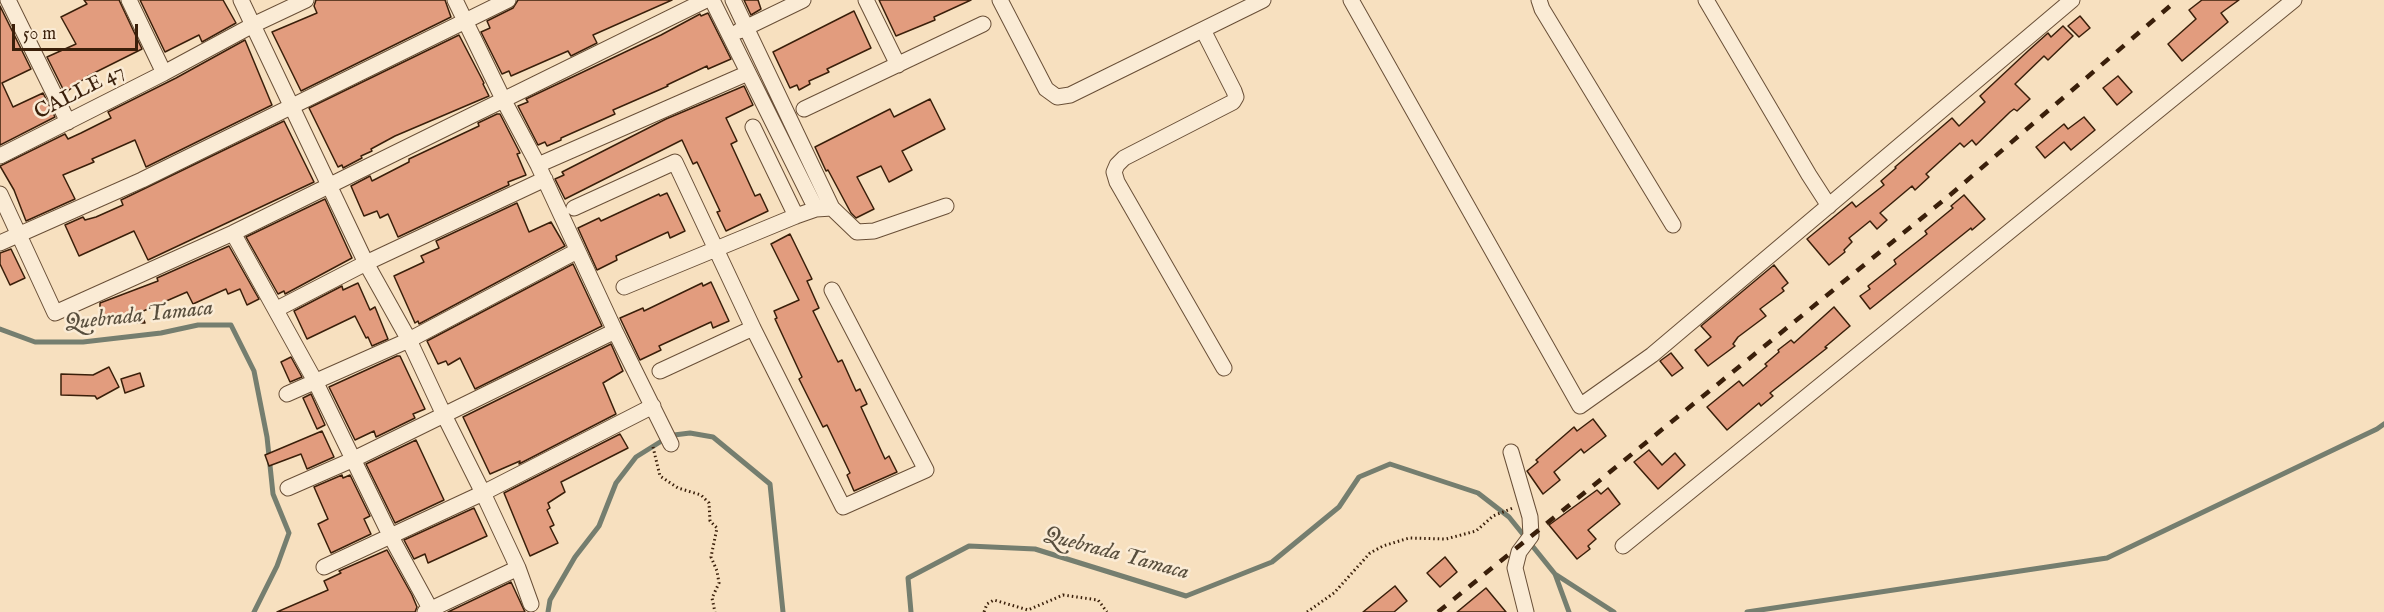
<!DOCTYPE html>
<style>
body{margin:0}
#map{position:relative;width:2384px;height:612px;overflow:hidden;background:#f7e0bf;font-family:"IM FELL English",serif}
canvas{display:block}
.scale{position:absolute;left:12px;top:24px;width:126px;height:27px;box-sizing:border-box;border:3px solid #3a1f0a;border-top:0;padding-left:8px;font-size:18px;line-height:21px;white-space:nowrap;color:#3a1f0a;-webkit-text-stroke:4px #faebd5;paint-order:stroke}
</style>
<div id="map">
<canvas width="2384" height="612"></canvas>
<div class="scale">50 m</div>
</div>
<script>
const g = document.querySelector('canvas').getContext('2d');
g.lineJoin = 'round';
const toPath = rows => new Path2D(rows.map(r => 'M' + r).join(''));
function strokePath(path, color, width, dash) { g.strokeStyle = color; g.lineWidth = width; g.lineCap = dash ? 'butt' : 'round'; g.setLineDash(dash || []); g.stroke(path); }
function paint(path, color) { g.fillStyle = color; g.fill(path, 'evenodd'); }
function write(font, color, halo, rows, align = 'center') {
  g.font = font + ' "IM FELL English",serif'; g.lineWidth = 5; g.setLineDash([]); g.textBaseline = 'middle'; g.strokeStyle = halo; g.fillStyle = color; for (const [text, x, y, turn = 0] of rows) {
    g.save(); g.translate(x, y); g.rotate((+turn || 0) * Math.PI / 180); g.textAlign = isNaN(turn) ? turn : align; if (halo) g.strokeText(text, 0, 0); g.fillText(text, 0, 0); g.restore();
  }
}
const stream = toPath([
 [0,329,35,342,83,342,161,333,198,325,231,325,254,371,267,437,273,494,289,533,277,566,254,612],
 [674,435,690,433,713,437,770,484,783,612],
 [1555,574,1614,612],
 [548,612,550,600,575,557,599,526,616,483,636,457,660,442],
 [911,612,908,578,969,546,1035,549,1186,596,1272,562,1339,507,1359,477,1390,464,1478,493,1509,517,1555,574,1569,612],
 [1747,612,2107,558,2377,429,2384,424]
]);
const building = toPath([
 [84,0,119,0,142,49,88,76,65,93,47,57,76,44,61,17,87,4,84,0],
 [140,0,223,0,236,23,202,42,199,35,165,52,140,0],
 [316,0,445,0,451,17,301,91,272,32,317,13,314,6,316,0],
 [518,0,672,0,593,35,597,43,571,56,568,51,511,76,509,71,502,74,481,32,490,28,487,21,513,8,518,0],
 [744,0,758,0,761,9,751,15,744,0],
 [879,0,971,0,934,17,935,20,896,36,879,0],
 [2202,0,2239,0,2221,13,2228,22,2182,61,2168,44,2196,19,2189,10,2202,0],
 [0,6,31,69,2,83,13,107,43,93,55,117,0,145,0,6],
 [854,11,871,48,827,69,829,72,809,81,810,84,799,90,797,85,790,88,773,52,854,11],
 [708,13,731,59,708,69,707,66,667,85,668,86,613,110,615,114,561,138,561,140,547,146,545,142,538,145,518,106,528,102,526,99,661,35,700,14,701,16,708,13],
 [2080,16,2090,28,2079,37,2068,26,2080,16],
 [2063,26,2073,36,2048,60,2044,56,2015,84,2030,99,2017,111,2014,109,2010,112,1976,145,1972,140,1964,147,1960,143,1926,174,1929,177,1915,190,1912,186,1880,213,1887,220,1877,229,1870,221,1849,238,1852,242,1844,250,1845,252,1829,265,1807,239,1852,202,1856,207,1884,185,1881,181,1896,168,1895,167,1952,118,1959,126,1985,102,1980,96,2028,51,2048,33,2051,37,2063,26],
 [459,35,484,83,483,84,489,96,395,136,371,149,372,151,361,156,362,158,343,168,342,165,338,167,309,108,459,35],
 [245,40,272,105,146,167,135,140,92,159,94,162,63,175,75,199,26,221,14,190,0,166,65,134,68,139,81,133,111,118,108,112,176,78,245,40],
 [2118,76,2132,92,2117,105,2103,88,2118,76],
 [744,86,753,105,726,118,737,141,731,144,755,196,760,194,768,211,726,231,717,212,720,211,697,162,693,164,682,140,565,199,555,179,564,175,562,172,666,119,744,86],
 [930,99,945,129,902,151,912,170,889,182,881,166,857,177,874,209,856,218,851,213,828,170,826,171,815,147,890,109,894,117,930,99],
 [497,114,500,114,520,153,517,154,526,175,508,182,509,185,398,237,388,214,380,218,377,211,364,216,351,186,370,176,372,181,409,162,409,159,479,126,478,123,497,114],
 [2084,117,2095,130,2071,150,2064,142,2045,158,2036,147,2064,124,2068,129,2084,117],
 [284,121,314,182,148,260,134,231,79,256,65,225,83,217,85,220,96,217,123,205,121,200,284,121],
 [667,193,685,231,670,238,668,232,616,256,617,260,597,270,578,228,599,218,601,221,659,194,660,196,667,193],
 [1964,195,1985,219,1972,230,1971,228,1870,309,1860,296,1870,289,1868,286,1896,264,1894,260,1927,234,1925,231,1953,208,1951,206,1964,195],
 [325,199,352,258,285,294,284,291,278,294,246,237,325,199],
 [517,203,529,232,551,222,565,246,419,324,418,321,415,323,394,276,424,262,421,256,439,248,436,241,517,203],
 [790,234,812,279,807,281,819,308,813,311,838,362,842,360,856,391,860,389,867,404,861,407,885,459,889,456,897,472,854,491,847,475,850,473,827,425,823,427,799,379,802,377,775,319,777,318,774,311,799,300,771,244,790,234],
 [229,246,259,299,247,305,240,289,228,294,226,289,193,304,187,292,141,312,145,323,100,323,100,303,158,281,157,278,229,246],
 [11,249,25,278,10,285,0,264,0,253,11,249],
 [573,264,602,326,475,389,460,358,448,365,446,361,438,364,427,341,573,264],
 [1774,265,1788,283,1782,288,1784,291,1760,309,1766,316,1738,337,1733,344,1735,346,1708,366,1695,350,1711,337,1701,326,1774,265],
 [711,282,729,321,713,328,711,322,659,346,661,350,640,360,620,318,643,308,644,311,702,283,703,286,711,282],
 [358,283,370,310,375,307,388,339,372,346,368,337,366,338,355,316,307,339,294,311,342,286,343,290,358,283],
 [1834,307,1850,326,1825,347,1827,348,1770,393,1773,396,1761,406,1759,403,1727,430,1707,407,1739,381,1743,386,1767,366,1765,364,1779,352,1778,350,1791,340,1794,343,1834,307],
 [611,344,623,371,603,383,616,414,519,464,520,461,490,474,463,417,611,344],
 [1671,353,1683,368,1672,376,1660,361,1671,353],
 [397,356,400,356,425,409,413,414,415,418,376,437,374,431,355,440,329,387,397,356],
 [291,357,302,377,290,382,281,362,291,357],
 [109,367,119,387,97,399,95,396,61,395,61,374,93,375,109,367],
 [140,373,144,386,125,393,121,379,140,373],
 [311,394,325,425,317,429,303,398,311,394],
 [1593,419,1606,436,1584,453,1581,449,1554,472,1560,480,1543,494,1527,471,1538,462,1536,460,1574,427,1577,431,1593,419],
 [322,431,334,457,307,469,301,454,269,466,265,455,322,431],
 [620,434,628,448,561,482,565,492,548,503,550,508,547,510,554,525,550,527,558,543,530,556,504,493,620,434],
 [416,440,444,500,395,523,366,464,416,440],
 [1649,450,1662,465,1675,453,1685,465,1658,489,1634,462,1649,450],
 [342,475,343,478,350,475,370,516,364,519,371,534,331,553,318,524,328,519,314,487,342,475],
 [1608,488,1620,504,1588,530,1596,539,1588,546,1590,549,1577,559,1549,525,1597,490,1601,494,1608,488],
 [474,508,487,536,428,563,425,554,414,559,404,540,474,508],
 [387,550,412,595,417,607,415,612,277,612,328,590,324,581,341,573,339,571,387,550],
 [1445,557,1457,572,1440,587,1427,573,1445,557],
 [511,582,525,612,448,612,511,582],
 [1395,586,1407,601,1394,612,1363,612,1395,586],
 [1486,588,1506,612,1457,612,1486,588]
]);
const path = toPath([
 [653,447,660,476,678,488,701,495,709,503,710,521,717,528,711,557,717,571,719,583,712,598,715,612],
 [984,612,987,604,994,600,1028,610,1063,595,1098,600,1107,612],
 [1307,612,1334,593,1370,553,1383,546,1409,538,1446,539,1476,531,1493,516,1513,508]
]);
const minor = toPath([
 [8,0,68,122],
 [129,0,164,73],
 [241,0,366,263,409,340,444,415,483,493,518,568,531,604],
 [455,0,504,101,538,165,615,331,671,444],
 [712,0,816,209],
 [733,0,832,208],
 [866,0,898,65],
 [1000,0,1046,89,1057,97,1070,95,1263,0],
 [1351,0,1580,406,1652,355,2072,0],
 [1539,0,1542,9,1673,225],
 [1706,0,1809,175,1829,206],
 [1203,30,1234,91,1236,97,1233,102,1124,158,1117,165,1114,172,1117,182,1224,368],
 [739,31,803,0],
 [804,109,983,24],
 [753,127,796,216],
 [0,156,164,73,253,25,306,0],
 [538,165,748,73],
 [0,194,55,313,233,233,706,0],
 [574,208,675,162,753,328,843,507,926,470,832,290],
 [233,233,315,381,390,535,432,612],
 [0,243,142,180,508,0],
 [624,287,796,216,816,209,832,208,857,232,874,231,946,206],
 [277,309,366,263,545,179],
 [660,371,753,328],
 [287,394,409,340,577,251],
 [1511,452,1530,517,1531,536,1519,552,1515,568,1526,612],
 [288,488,352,460,615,331],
 [1623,546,2294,0],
 [324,567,483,493,653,406],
 [425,612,518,568]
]);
const rail = toPath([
 [1438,612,1950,195,2177,0]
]);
const streetNames = [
 ["CALLE 47",80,93,-27]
];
const waterNames = [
 ["Quebrada Tamaca",139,317,-6],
 ["Quebrada Tamaca",1116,555,15]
];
strokePath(stream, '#757e6f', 5);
paint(building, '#e29c7e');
strokePath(building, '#3a1f0a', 1.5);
strokePath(minor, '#694f37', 17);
strokePath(path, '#3a1f0a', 3, [1.5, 3]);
strokePath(minor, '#faebd5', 15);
strokePath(rail, '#3a1f0a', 4.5, [10, 10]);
write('21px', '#3a1f0a', '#faebd5', streetNames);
write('italic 22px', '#584e3d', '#faebd5', waterNames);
</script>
